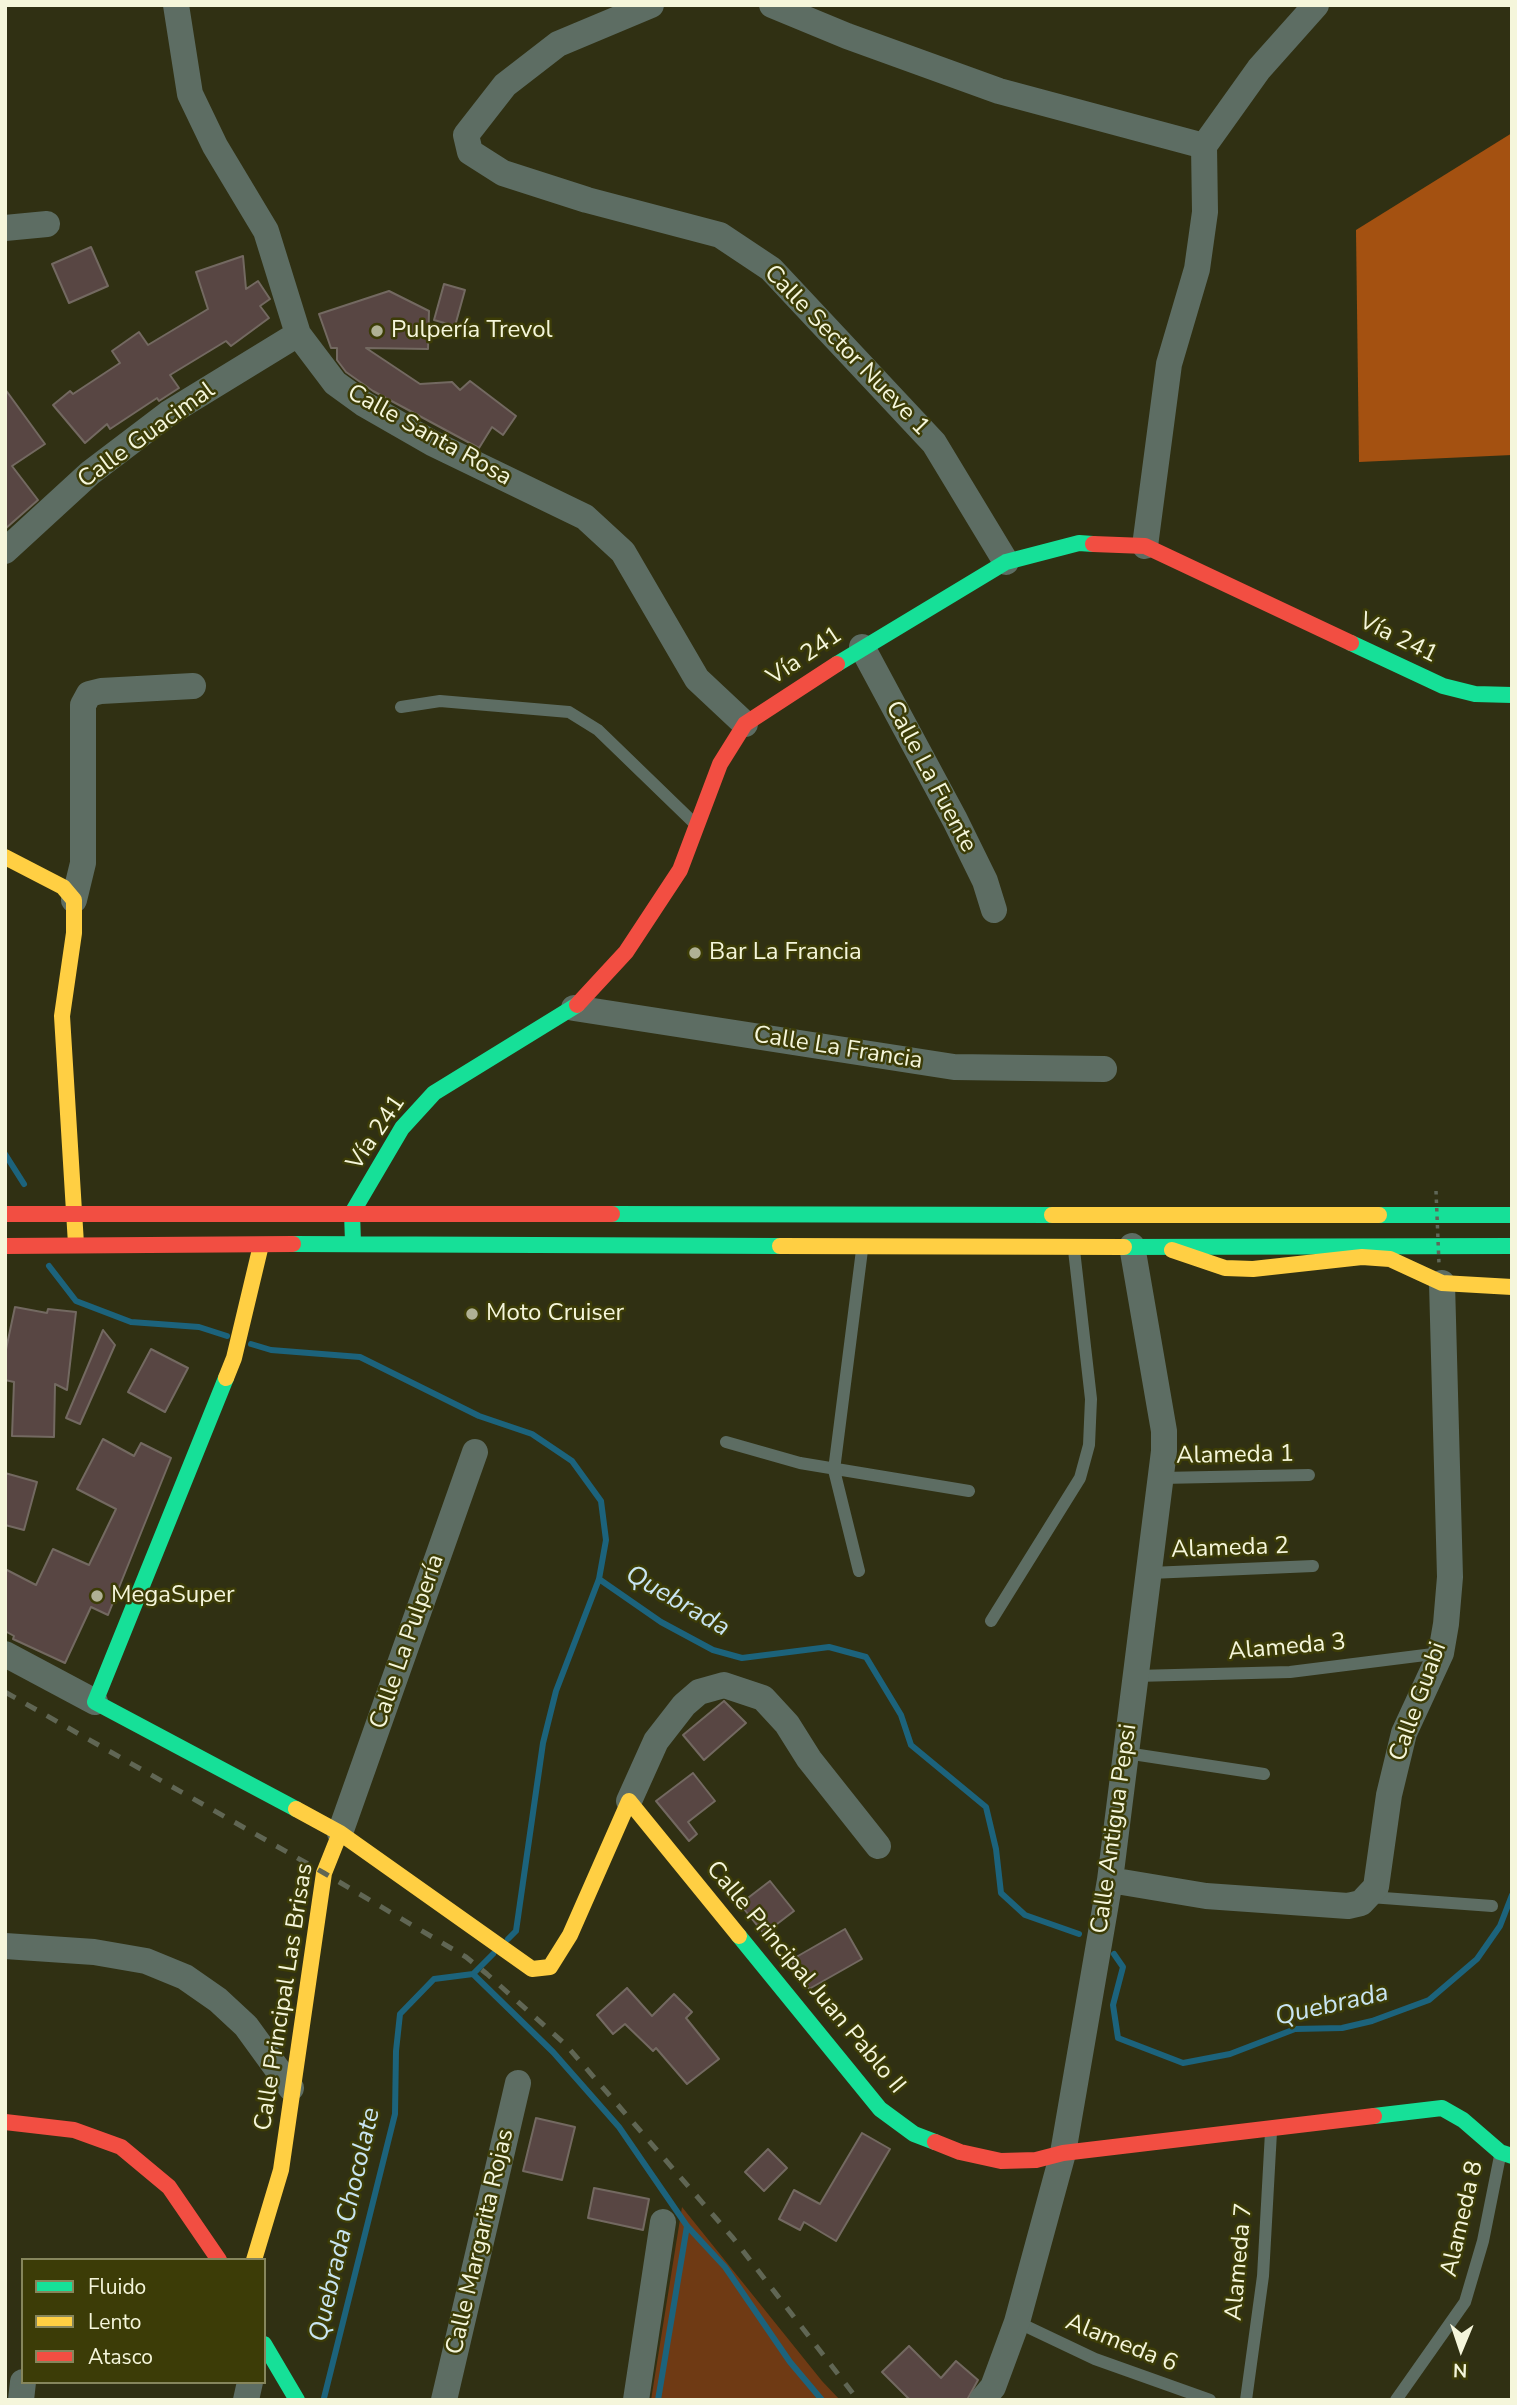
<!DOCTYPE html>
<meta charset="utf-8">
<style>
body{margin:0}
#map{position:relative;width:1517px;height:2405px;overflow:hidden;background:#303013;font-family:"Nunito Sans",sans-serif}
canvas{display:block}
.frame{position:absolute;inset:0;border:7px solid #f5f6db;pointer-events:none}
.legend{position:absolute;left:21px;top:2258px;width:245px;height:126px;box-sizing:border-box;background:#3c3c07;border:2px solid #86865c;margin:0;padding:9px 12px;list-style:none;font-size:21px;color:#f5f6db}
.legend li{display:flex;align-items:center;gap:14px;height:35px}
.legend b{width:35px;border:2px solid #86865c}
.north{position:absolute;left:1426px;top:2314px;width:70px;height:70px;-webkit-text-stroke:5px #3c3c07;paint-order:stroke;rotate:182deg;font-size:19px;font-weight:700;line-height:28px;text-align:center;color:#f5f6db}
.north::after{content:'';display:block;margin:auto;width:24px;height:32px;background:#f5f6db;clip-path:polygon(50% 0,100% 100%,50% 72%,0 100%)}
</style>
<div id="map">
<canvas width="1517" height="2405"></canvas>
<div class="frame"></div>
<ul class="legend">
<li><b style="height:9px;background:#16e098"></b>Fluido</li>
<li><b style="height:9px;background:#ffcf43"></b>Lento</li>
<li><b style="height:9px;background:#f24e42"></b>Atasco</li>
</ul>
<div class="north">N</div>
</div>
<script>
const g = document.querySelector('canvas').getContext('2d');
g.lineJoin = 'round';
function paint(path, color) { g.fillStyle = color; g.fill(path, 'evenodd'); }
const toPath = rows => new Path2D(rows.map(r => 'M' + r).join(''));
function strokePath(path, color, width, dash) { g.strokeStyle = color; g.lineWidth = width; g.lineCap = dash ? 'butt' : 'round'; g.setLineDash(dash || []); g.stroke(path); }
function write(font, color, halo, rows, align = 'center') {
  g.font = font + ' "Nunito Sans",sans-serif'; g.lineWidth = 5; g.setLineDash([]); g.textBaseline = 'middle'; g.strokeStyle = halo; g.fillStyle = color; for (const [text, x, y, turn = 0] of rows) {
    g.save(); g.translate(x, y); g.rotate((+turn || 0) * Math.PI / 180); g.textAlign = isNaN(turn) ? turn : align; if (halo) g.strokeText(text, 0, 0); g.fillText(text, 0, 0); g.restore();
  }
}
const green = toPath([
 [682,2207,822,2381,840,2400,651,2400]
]);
const forest = toPath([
 [1512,133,1512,455,1359,462,1356,230]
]);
const stream = toPath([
 [5,1154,24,1184],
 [49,1266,76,1301,131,1322,199,1327,227,1336],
 [251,1344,271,1350,360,1357,479,1416,532,1434,572,1461,601,1501,606,1540,599,1579,556,1691,543,1743,516,1931,508,1939],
 [599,1579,661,1622,713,1650,742,1658,829,1647,866,1657,901,1715,911,1745,986,1807,996,1849,1001,1893,1025,1915,1079,1934],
 [1114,1954,1123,1967,1113,2005,1118,2038,1183,2063,1230,2054,1295,2029,1342,2028,1372,2021,1429,2000,1477,1959,1500,1926,1512,1895],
 [473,1974,553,2052,619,2127,687,2226,725,2267,790,2362,822,2400],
 [324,2398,395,2114,396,2051,400,2014,434,1979,473,1974,493,1954],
 [658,2400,687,2226]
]);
const building = toPath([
 [91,247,108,286,69,303,52,264,91,247],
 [243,256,246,289,258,281,270,299,260,306,269,318,231,346,226,341,170,375,179,388,159,401,157,398,110,429,107,424,85,443,53,405,70,391,73,394,120,363,112,351,139,332,148,345,208,309,196,272,243,256],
 [444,284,465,290,455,326,434,320,444,284],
 [389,291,429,311,428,349,366,348,420,384,452,382,460,390,470,381,516,416,503,435,492,427,479,448,373,391,346,372,337,360,337,348,331,348,319,314,389,291],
 [5,389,45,444,12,466,38,500,5,529,5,389],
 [15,1307,47,1313,48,1309,76,1312,67,1390,55,1384,54,1437,12,1436,14,1382,5,1380,5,1354,15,1307],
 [103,1330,115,1345,80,1424,66,1418,103,1330],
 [151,1349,188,1368,165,1412,128,1392,151,1349],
 [103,1439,134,1456,141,1443,171,1458,108,1615,91,1607,65,1663,13,1639,14,1636,5,1631,5,1569,36,1585,53,1549,89,1565,116,1509,77,1489,103,1439],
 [5,1473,37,1482,24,1530,5,1525,5,1473],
 [724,1701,746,1723,704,1760,683,1735,724,1701],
 [693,1773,715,1801,688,1822,697,1834,689,1841,656,1801,693,1773],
 [770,1881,794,1911,764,1934,740,1904,770,1881],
 [845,1929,862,1959,809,1989,791,1960,845,1929],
 [627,1988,652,2016,674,1994,692,2012,686,2018,719,2059,687,2084,656,2048,653,2051,625,2024,613,2034,597,2015,627,1988],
 [536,2118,575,2127,562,2180,523,2171,536,2118],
 [862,2133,890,2149,836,2241,804,2222,800,2230,779,2219,794,2190,820,2204,862,2133],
 [768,2149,787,2168,764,2191,745,2172,768,2149],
 [594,2188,649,2199,643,2230,588,2218,594,2188],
 [909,2346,941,2378,956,2361,978,2380,967,2400,910,2400,882,2372,909,2346]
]);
const lane = toPath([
 [401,707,440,701,569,712,598,730,693,822],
 [726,1442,800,1463,969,1491],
 [1161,1478,1309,1475],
 [859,1571,834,1470,862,1250],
 [1150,1573,1313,1566],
 [991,1621,1080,1478,1089,1445,1091,1399,1074,1250],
 [1136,1676,1290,1672,1441,1653],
 [1126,1753,1264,1774],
 [1370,1897,1492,1906],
 [1017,2322,1095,2359,1210,2400],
 [1246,2400,1263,2276,1271,2132],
 [1396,2400,1465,2302,1483,2241,1500,2156]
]);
const street = toPath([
 [176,5,190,94,215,146,266,231,298,334,335,383,364,404,432,443,585,517,623,552,697,679,745,724],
 [651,5,558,44,505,85,466,135,470,152,503,173,587,200,720,235,771,269,934,443,1006,562],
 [772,5,847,36,999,91,1204,146],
 [5,228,47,224],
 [1145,546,1169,364,1197,269,1205,212,1204,146,1259,69,1316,5],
 [5,551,90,473,169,413,298,334],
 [862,647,955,820,985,881,994,910],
 [74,900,83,863,83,705,89,694,101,691,193,686],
 [574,1008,954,1067,1104,1069],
 [5,1654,95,1702],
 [629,1801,656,1741,684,1705,699,1692,724,1685,763,1698,787,1724,809,1759,878,1846],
 [340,1833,475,1452],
 [1110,1880,1206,1896,1348,1906,1361,1903,1376,1887,1389,1795,1404,1733,1441,1653,1446,1624,1450,1577,1442,1283],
 [5,1946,94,1952,146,1961,185,1977,218,2000,246,2026,291,2088],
 [21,2400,23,2382],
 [246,2400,250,2382],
 [444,2400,518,2083],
 [636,2400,663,2222],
 [982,2400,993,2387,1017,2322,1063,2153,1110,1880,1164,1451,1164,1431,1132,1246]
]);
const fast = toPath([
 [1351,643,1443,686,1475,694,1512,695],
 [837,664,1006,562,1079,543,1093,544],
 [612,1214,1052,1215],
 [1379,1215,1512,1215],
 [353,1242,352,1213,402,1128,434,1093,577,1005],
 [293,1244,780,1246],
 [1124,1247,1512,1246],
 [226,1378,95,1702,296,1809],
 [739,1936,880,2109,914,2134,935,2142],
 [1374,2116,1442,2108,1463,2120,1500,2152,1512,2156],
 [264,2344,297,2400]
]);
const slow = toPath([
 [5,857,63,887,74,900,74,933,62,1016,76,1244],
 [1052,1215,1379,1215],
 [780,1246,1124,1247],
 [1172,1250,1225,1268,1253,1269,1362,1257,1390,1259,1442,1283,1512,1287],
 [226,1378,234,1358,261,1245],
 [340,1833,532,1969,550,1967,570,1935,629,1801,739,1936],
 [254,2260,281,2170,324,1873,340,1833,296,1809]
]);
const jam = toPath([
 [1093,544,1145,546,1351,643],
 [577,1005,626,952,680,870,720,764,745,724,837,664],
 [5,1214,612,1214],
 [5,1246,293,1244],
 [5,2122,74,2130,121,2147,169,2187,219,2260],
 [935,2142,960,2152,1001,2161,1036,2160,1063,2153,1374,2116]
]);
const rail = toPath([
 [5,1692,324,1873,466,1957,487,1974,566,2045,733,2238,858,2400]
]);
const pathBridge = toPath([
 [1436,1191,1439,1264]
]);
const markers = [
 [377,331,7,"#b0b195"],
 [695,953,7,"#b0b195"],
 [472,1314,7,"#b0b195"],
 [97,1596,7,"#b0b195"]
];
const poiNames = [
 ["Pulpería Trevol",391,331],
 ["Bar La Francia",709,953],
 ["Moto Cruiser",486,1314],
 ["MegaSuper",111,1596]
];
const streetNames = [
 ["Calle Sector Nueve 1",846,351,46],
 ["Calle Guacimal",147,436,-36],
 ["Calle Santa Rosa",429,436,29],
 ["Vía 241",1398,639,26],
 ["Vía 241",805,657,-34],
 ["Calle La Fuente",930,777,62],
 ["Calle La Francia",838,1049,9],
 ["Vía 241",377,1133,-56],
 ["Alameda 1",1235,1456,-1],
 ["Alameda 2",1230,1549,-2],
 ["Calle La Pulpería",408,1642,-71],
 ["Alameda 3",1287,1648,-5],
 ["Calle Guabi",1419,1702,-70],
 ["Calle Antigua Pepsi",1115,1829,-82],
 ["Calle Principal Juan Pablo II",805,1978,50],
 ["Calle Principal Las Brisas",285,1997,-81],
 ["Alameda 8",1463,2219,-77],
 ["Calle Margarita Rojas",481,2242,-77],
 ["Alameda 7",1240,2262,-85],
 ["Alameda 6",1121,2344,22]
];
const waterNames = [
 ["Quebrada",677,1602,30],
 ["Quebrada",1332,2006,-13],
 ["Quebrada Chocolate",346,2225,-77]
];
paint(green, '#6f3a14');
paint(forest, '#a45111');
strokePath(stream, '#1c637c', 6);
paint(building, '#584643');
strokePath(building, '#736961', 2);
strokePath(lane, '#5d6d63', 12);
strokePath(street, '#5d6d63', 26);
strokePath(fast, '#16e098', 16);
strokePath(slow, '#ffcf43', 16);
strokePath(jam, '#f24e42', 16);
strokePath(rail, '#606654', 5, [12, 12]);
strokePath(pathBridge, '#5f6758', 3.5, [3.5, 5]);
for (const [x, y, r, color] of markers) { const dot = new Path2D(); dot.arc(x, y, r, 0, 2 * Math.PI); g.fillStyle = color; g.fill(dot); strokePath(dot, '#3c3c07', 2.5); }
write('24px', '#f5f6db', '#3c3c07', poiNames, 'left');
write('24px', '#f5f6db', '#3c3c07', streetNames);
write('italic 26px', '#c9e5f2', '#3c3c07', waterNames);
</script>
